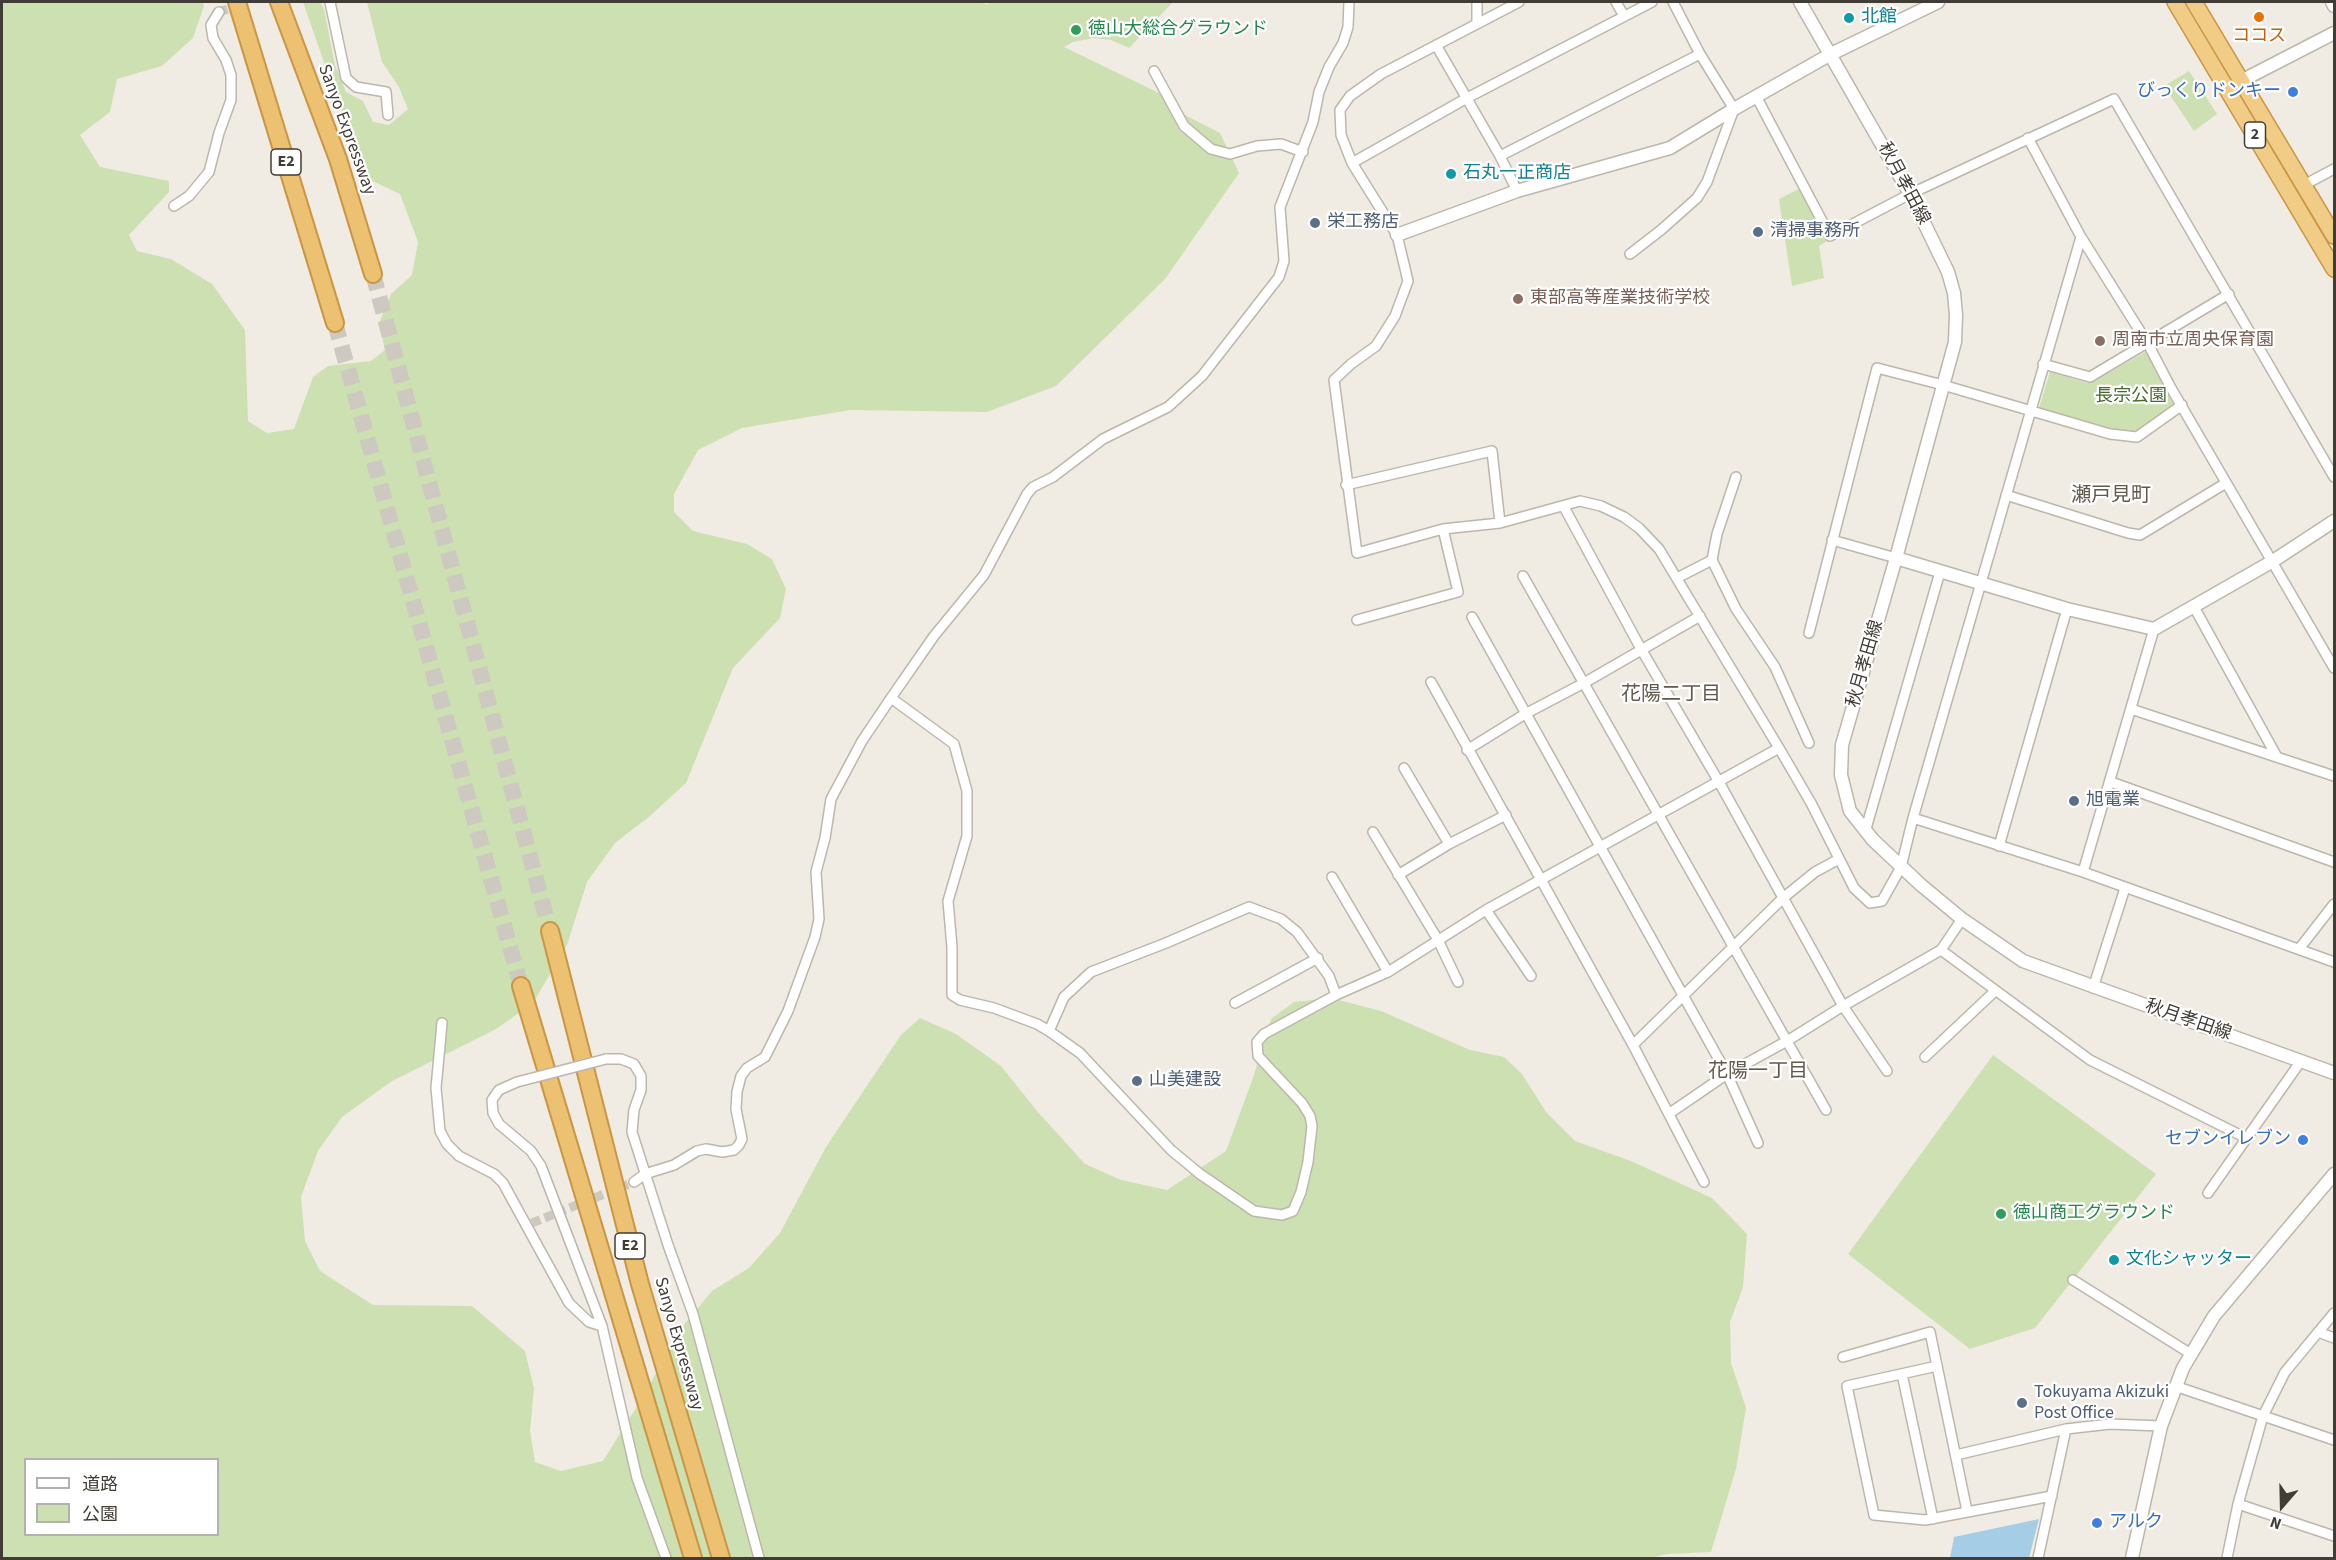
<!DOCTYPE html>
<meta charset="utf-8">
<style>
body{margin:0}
#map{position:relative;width:2336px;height:1560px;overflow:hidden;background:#f0ece4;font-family:"Source Sans 3","Noto Sans JP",sans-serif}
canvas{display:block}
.frame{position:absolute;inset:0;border:3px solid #413c35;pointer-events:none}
.legend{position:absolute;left:24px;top:1458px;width:195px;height:78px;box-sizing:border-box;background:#fff;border:2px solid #b3b1ae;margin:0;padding:8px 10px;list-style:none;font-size:18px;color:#413c35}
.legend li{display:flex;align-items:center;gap:12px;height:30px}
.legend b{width:30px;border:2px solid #b3b1ae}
.north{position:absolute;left:2252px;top:1476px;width:60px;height:60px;-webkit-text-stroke:4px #fff;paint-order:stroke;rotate:200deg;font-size:16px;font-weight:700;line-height:24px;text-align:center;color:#413c35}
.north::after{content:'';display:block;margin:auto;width:21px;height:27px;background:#413c35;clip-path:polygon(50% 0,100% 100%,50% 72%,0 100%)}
</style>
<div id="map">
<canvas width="2336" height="1560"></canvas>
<div class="frame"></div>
<ul class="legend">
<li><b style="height:8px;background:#fff"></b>道路</li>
<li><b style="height:16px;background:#cce0b1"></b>公園</li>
</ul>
<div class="north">N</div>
</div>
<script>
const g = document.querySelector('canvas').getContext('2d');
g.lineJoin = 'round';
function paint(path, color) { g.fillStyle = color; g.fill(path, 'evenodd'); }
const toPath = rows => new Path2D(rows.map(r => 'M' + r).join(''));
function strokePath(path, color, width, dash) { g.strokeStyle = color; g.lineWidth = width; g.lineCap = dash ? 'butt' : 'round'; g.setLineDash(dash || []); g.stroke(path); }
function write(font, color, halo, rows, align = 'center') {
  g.font = font + ' "Source Sans 3","Noto Sans JP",sans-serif'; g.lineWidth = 4.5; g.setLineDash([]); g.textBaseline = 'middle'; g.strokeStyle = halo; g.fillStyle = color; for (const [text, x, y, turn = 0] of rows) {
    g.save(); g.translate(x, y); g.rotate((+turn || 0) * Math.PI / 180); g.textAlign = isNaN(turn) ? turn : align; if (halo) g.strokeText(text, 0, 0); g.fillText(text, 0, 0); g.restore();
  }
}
const green = toPath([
 [2,2,202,2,204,6,193,38,162,66,117,79,110,112,80,135,100,167,169,181,169,192,129,235,137,251,171,259,212,284,245,330,248,421,267,433,294,429,313,377,328,366,371,361,385,350,379,323,391,294,412,275,418,242,400,194,364,177,303,2,320,2,324,9,335,65,346,92,363,101,373,122,389,125,408,109,399,87,382,62,367,2,982,2,987,5,989,2,1173,2,1129,48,1111,40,1094,38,1073,42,1064,47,1161,94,1179,112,1220,133,1239,173,1165,279,1056,386,987,412,851,410,742,428,698,450,674,494,674,512,693,531,747,544,772,559,786,589,780,618,733,668,686,783,650,816,615,843,587,882,567,945,533,1003,496,1029,392,1081,342,1117,318,1151,301,1197,305,1241,320,1271,373,1305,472,1306,525,1351,534,1388,530,1431,535,1462,561,1471,603,1461,646,1392,677,1333,712,1291,749,1268,780,1233,826,1147,901,1035,920,1018,956,1034,1001,1066,1037,1111,1085,1164,1121,1180,1167,1190,1226,1151,1253,1078,1271,1019,1294,1002,1331,998,1381,1011,1470,1050,1504,1057,1522,1074,1546,1112,1575,1141,1631,1161,1712,1198,1747,1234,1743,1287,1730,1322,1731,1363,1746,1408,1736,1469,1711,1552,1667,1554,1650,1558,2,1558],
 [26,1460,218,1460,218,1534,26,1534],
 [2189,71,2217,114,2194,131,2164,86],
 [1801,188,1829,240,1819,246,1824,278,1792,286,1779,199],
 [2147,351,2174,406,2137,432,2118,431,2039,408,2050,372,2087,383,2095,381],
 [1993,1055,2156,1174,2035,1328,1970,1349,1848,1254]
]);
const water = toPath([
 [2039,1519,2029,1558,1950,1558,1954,1537]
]);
const minorTunnel = toPath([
 [219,12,247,2],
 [532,1223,634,1182]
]);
const motorwayTunnel = toPath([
 [373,274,550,931],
 [335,323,521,986]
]);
const minor = toPath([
 [330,2,346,78,356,87,386,92,388,115],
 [1477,2,1477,22],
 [1519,2,1381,74,1350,96,1340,110,1341,135,1352,163,1397,235,1408,281,1395,316,1376,346,1351,364,1334,380,1357,553,1443,529,1500,523,1580,501,1601,506,1624,517,1639,528,1659,549,1779,748,1811,803,1854,888,1870,903,1882,901,1901,867,1913,818,2081,237],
 [1616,2,1624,16],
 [1436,45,1500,156,1517,191],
 [1154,71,1184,126,1211,149,1230,154,1257,146,1281,144,1303,152],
 [1756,96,1830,236,1910,194,2114,99,2334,477],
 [2028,138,2081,237,2148,344,2171,388,2334,668],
 [1500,156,1700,54],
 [1352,163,1467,98,1652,2],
 [2304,185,2334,169],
 [174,206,189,196,209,172,219,133,231,100,231,75,226,60,213,38,211,25,219,12],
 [1630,254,1661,230,1697,198,1707,182,1734,109,1700,54,1673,2],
 [2043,364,2090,377,2229,294],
 [1346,485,1492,451,1500,523],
 [2006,495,2128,533,2140,535,2226,483],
 [1564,507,1641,649,1719,782,1843,1006,1887,1071],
 [1832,540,1896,558],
 [1712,560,1736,609,1775,667,1809,743],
 [1523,576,1826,1110],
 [1677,578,1712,560,1717,534,1736,477],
 [2194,607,2277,757],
 [1472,617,1727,1074,1758,1143],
 [1357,620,1458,592,1443,529],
 [1809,633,1877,368,1943,385,2110,434,2137,437,2182,405],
 [1431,682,1633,1045,1704,1182],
 [891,698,954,744,967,791,967,836,948,901,952,947,952,995,960,1000,994,1008,1037,1024,1049,1031,1080,1053,1171,1150,1200,1174,1254,1211,1282,1215,1293,1211,1301,1192,1308,1162,1312,1126,1310,1116,1302,1103,1258,1056,1257,1042,1264,1034,1336,995,1388,972,1486,910,1779,748],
 [2131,709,2334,776],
 [1467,750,1525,714,1584,683,1700,616],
 [1404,768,1449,844],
 [2111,782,2334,862],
 [1913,818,2083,872,2334,962],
 [1373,832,1438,940,1458,982],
 [1865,832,1940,572],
 [1999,846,2067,609],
 [2083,872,2154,629],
 [1398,875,1449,844,1506,815],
 [1332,877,1388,972],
 [1486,910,1531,976],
 [2299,949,2334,904],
 [1941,950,2090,1060,2246,1138],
 [2093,988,2125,888],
 [1235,1003,1318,958],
 [442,1023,436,1088,440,1131,447,1144,459,1156,494,1174,503,1183,569,1303,589,1322,602,1326,637,1478,666,1558],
 [1049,1031,1064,997,1091,972,1166,943,1249,907,1281,919,1297,932,1329,976,1336,995],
 [1633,1045,1783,898,1815,872,1839,859],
 [1925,1057,1995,991],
 [606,1059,621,1059,634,1064,641,1076,641,1090,634,1110,632,1132,668,1245,693,1314,759,1558],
 [517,1082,499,1090,492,1100,493,1113,499,1124,531,1151,541,1166,602,1326],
 [1670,1113,1727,1074,1787,1041,1843,1006,1941,950,1962,919],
 [634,1182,645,1174,674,1165,697,1151,706,1149,722,1152,734,1150,739,1145,742,1139,736,1109,737,1092,741,1076,747,1068,765,1057,788,1011,815,937,819,919,816,872,825,838,831,799,862,741,891,698,934,636,984,575,1027,494,1033,487,1053,477,1103,439,1168,407,1202,376,1279,277,1284,261,1280,207,1313,122,1319,92,1329,67,1343,43,1348,27,1349,2],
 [2208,1193,2301,1061],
 [2073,1280,2191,1354],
 [2318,1332,2334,1338],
 [1843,1357,1930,1332,1967,1511],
 [1937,1366,1847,1386,1874,1515,1925,1520,2052,1496],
 [1902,1374,1933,1519],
 [2175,1386,2334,1440],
 [1956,1455,2066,1429,2110,1424,2161,1426],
 [2238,1504,2334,1536],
 [2038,1558,2066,1429],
 [2227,1558,2238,1504,2263,1416,2285,1372,2334,1313]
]);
const tertiary = toPath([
 [1800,2,1910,194,1948,272,1954,293,1956,315,1955,342,1896,558,1842,745,1841,775,1850,811,1873,840,1921,885,1962,919,2023,961,2334,1073],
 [2332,2,2334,6],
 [2241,81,2334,33],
 [1397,235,1517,191,1670,148,1734,109,1831,54,1938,2],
 [1896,558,2067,609,2154,629,2273,561,2334,521],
 [2132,1558,2161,1426,2183,1368,2214,1316,2334,1174]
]);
const trunk = toPath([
 [2175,2,2334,269],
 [2194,2,2334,236]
]);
const motorway = toPath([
 [237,2,335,323],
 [279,2,338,159,373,274],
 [550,931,640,1284,721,1558],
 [521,986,693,1558]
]);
const minorBridge = toPath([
 [517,1082,606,1059]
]);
const markers = [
 [2259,17,6,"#e8710a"],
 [1849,18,6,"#0f9aa8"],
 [1076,30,6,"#2e9e5b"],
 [2293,92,6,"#3f7fe0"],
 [1451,174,6,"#0f9aa8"],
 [1315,223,6,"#5c6f8a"],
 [1758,232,6,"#5c6f8a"],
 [1518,299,6,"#8d6e63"],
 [2100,341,6,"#8d6e63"],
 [2074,801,6,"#5c6f8a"],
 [1137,1081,6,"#5c6f8a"],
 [2303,1140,6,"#3f7fe0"],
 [2001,1214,6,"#2e9e5b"],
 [2114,1260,6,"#0f9aa8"],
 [2022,1403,6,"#5c6f8a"],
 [2097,1523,6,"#3f7fe0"]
];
const shields = [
 [2255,135,21],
 [286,162,30],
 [630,1246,30]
];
const shieldNames = [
 ["2",2255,135],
 ["E2",286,162],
 ["E2",630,1246]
];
const cultureNames = [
 ["北館",1861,18],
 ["石丸一正商店",1463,174],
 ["文化シャッター",2126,1260]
];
const leisureNames = [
 ["徳山大総合グラウンド",1088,30],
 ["徳山商工グラウンド",2013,1214]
];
const foodNames = [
 ["ココス",2259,37]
];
const shopNames = [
 ["びっくりドンキー",2281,92],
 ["セブンイレブン",2291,1140],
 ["アルク",2109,1523,"left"]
];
const streetNames = [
 ["Sanyo Expressway",346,130,70],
 ["秋月孝田線",1903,184,62],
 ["秋月孝田線",1866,664,-74],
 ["秋月孝田線",2188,1021,19],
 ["Sanyo Expressway",678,1344,74]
];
const serviceNames = [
 ["栄工務店",1327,223],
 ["清掃事務所",1770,232],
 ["旭電業",2086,801],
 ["山美建設",1149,1081],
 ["Tokuyama Akizuki",2034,1393],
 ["Post Office",2034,1414]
];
const educationNames = [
 ["東部高等産業技術学校",1530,299],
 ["周南市立周央保育園",2112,341]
];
const parkNames = [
 ["長宗公園",2131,397]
];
const neighbourhoodNames = [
 ["瀬戸見町",2111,497],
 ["花陽二丁目",1671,696],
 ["花陽一丁目",1758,1073]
];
paint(green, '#cce0b1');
paint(water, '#a6cde6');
strokePath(minorTunnel, '#cdc9c1', 9, [9, 4.5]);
strokePath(motorwayTunnel, '#cdc9c1', 16, [16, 8]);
strokePath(minor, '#bdb6ab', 12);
strokePath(tertiary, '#bdb6ab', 15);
strokePath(trunk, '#ca9644', 18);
strokePath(motorway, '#ca9644', 20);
strokePath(minor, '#fff', 9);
strokePath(tertiary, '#fff', 12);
strokePath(trunk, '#f0cc86', 15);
strokePath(motorway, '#edc172', 16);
strokePath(minorBridge, '#bdb6ab', 12, []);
strokePath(minorBridge, '#fff', 9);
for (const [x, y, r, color] of markers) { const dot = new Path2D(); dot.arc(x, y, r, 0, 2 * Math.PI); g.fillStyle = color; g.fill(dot); strokePath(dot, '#fff', 2); }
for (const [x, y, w] of shields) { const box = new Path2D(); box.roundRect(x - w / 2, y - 13, w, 26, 4.5); g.fillStyle = '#fff'; g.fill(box); strokePath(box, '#413c35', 1.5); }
write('bold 16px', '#413c35', null, shieldNames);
write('18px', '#0d838f', '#fff', cultureNames, 'left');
write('18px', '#27864d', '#fff', leisureNames, 'left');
write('18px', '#c56008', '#fff', foodNames);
write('18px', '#366cbe', '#fff', shopNames, 'right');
write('18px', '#413c35', '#fff', streetNames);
write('18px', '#4e5e75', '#fff', serviceNames, 'left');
write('18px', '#785e54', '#fff', educationNames, 'left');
write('18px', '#476b2f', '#fff', parkNames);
write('20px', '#62594d', '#fff', neighbourhoodNames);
</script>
